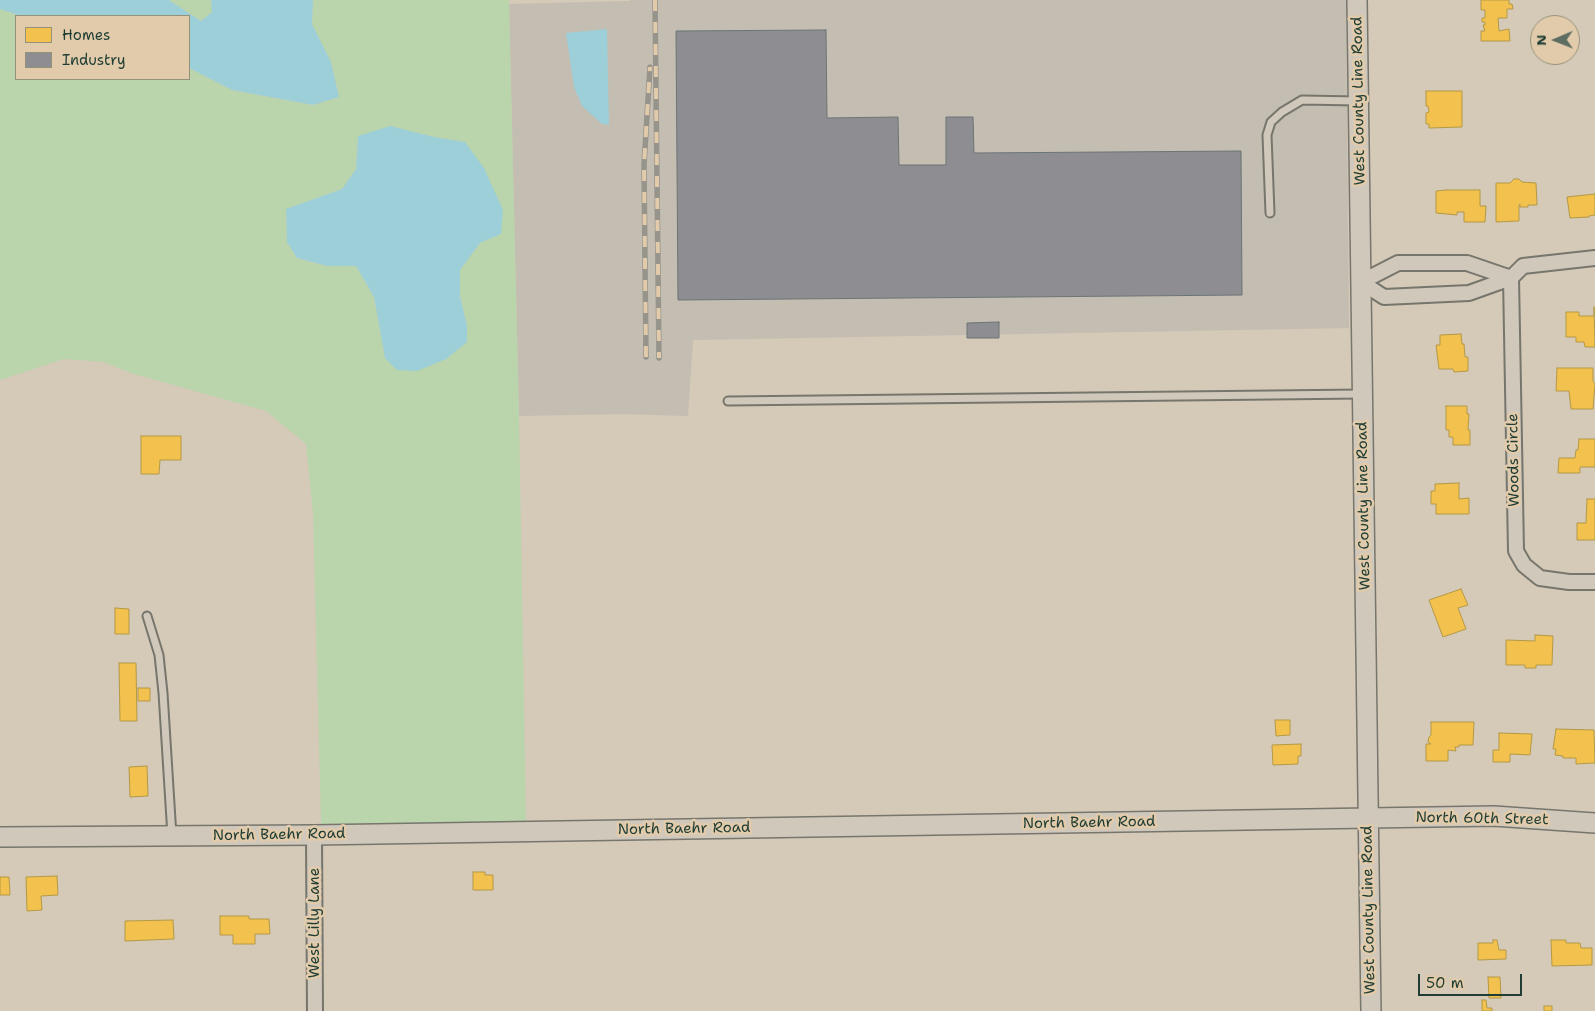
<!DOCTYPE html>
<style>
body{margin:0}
#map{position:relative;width:1595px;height:1011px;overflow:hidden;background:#d5c9b8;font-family:"Shantell Sans",sans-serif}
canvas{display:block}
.legend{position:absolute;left:15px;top:15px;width:175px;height:65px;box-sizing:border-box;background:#e2cbab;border:1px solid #94927b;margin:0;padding:6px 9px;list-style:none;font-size:15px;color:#1f3d34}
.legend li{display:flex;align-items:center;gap:10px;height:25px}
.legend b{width:25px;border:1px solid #94927b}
.north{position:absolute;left:1530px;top:15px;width:50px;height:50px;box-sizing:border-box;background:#e2cbab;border:1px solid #94927b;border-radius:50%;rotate:269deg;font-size:14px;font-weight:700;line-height:20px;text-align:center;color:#1f3d34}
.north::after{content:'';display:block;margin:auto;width:18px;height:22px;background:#5f6e62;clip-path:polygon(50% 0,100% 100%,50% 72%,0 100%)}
.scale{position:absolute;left:1418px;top:974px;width:104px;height:22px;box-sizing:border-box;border:2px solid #1f3d34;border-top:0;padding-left:6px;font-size:15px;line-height:18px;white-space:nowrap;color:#1f3d34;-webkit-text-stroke:4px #e2cbab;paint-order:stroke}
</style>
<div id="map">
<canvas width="1595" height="1011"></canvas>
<ul class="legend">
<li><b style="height:14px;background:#f2c14e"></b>Homes</li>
<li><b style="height:14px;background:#8d8d92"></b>Industry</li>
</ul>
<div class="north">N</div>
<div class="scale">50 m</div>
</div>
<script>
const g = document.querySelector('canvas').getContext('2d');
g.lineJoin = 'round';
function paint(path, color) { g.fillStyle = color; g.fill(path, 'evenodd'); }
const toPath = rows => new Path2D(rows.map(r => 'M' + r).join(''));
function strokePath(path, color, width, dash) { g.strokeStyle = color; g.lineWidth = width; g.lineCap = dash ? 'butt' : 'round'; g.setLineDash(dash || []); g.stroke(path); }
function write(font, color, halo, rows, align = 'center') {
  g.font = font + ' "Shantell Sans",sans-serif'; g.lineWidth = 5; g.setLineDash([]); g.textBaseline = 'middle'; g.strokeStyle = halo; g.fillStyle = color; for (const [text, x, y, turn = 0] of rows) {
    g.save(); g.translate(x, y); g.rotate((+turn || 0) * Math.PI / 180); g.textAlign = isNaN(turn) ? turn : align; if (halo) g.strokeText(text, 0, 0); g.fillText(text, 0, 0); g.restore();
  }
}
const built = toPath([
 [630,0,1346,0,1349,328,693,340,688,416,624,414,519,416,509,4,630,1]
]);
const green = toPath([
 [169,0,211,0,212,12,201,21],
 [313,0,509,0,519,416,526,822,321,824,313,513,306,444,266,411,134,374,103,362,64,359,0,380,0,9,21,16,16,16,16,79,189,79,189,68,232,90,313,105,339,97,331,62,312,24],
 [358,136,434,137,465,142,480,243,460,270,460,296,467,326,385,358,374,297,356,266,327,266,297,258,287,242,286,209,342,189,356,169]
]);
const water = toPath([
 [0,0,169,0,201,21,212,12,211,0,313,0,312,24,331,62,339,97,313,105,232,90,189,68,189,16,21,16,0,9],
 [607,29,609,125,602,124,582,106,574,87,566,33],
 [390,126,434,137,465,142,484,168,503,210,501,234,480,243,460,270,460,296,467,326,467,342,446,359,417,371,397,370,385,358,374,297,356,266,327,266,297,258,287,242,286,209,342,189,356,169,358,136]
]);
const homes = toPath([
 [1481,0,1509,0,1509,4,1512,4,1513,9,1507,9,1507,18,1498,18,1499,31,1509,29,1510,41,1481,41,1481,31,1485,31,1483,25,1485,25,1485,22,1482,22,1482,18,1485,18,1485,10,1481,10,1481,0],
 [1426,91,1462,91,1462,127,1429,128,1429,124,1426,124,1426,113,1429,112,1428,106,1426,106,1426,91],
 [1514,179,1519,179,1522,182,1536,183,1537,205,1528,205,1528,207,1520,207,1520,204,1519,205,1519,221,1496,222,1496,183,1510,183,1514,179],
 [1446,190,1480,190,1480,206,1486,206,1485,222,1464,222,1464,212,1457,212,1457,215,1436,213,1436,191,1446,190],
 [1595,194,1595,215,1589,216,1589,217,1570,218,1567,197,1595,194],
 [1594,307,1595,347,1585,347,1584,342,1576,342,1576,337,1566,337,1566,312,1579,312,1579,316,1594,316,1594,307],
 [1461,334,1462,344,1464,344,1465,357,1468,357,1468,371,1454,372,1453,369,1439,369,1436,345,1440,345,1440,335,1461,334],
 [1557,368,1593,368,1593,381,1595,384,1593,409,1571,409,1569,391,1556,391,1557,368],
 [1446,406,1467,406,1467,414,1469,414,1468,430,1470,430,1470,445,1453,445,1453,437,1449,437,1449,430,1446,430,1446,406],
 [141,436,181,436,181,460,160,460,159,474,141,474,141,436],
 [1579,439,1595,439,1595,467,1580,467,1580,473,1558,473,1559,458,1575,458,1576,450,1578,450,1579,439],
 [1459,483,1459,499,1469,498,1469,514,1436,514,1436,504,1431,504,1431,491,1435,491,1435,484,1459,483],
 [1587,499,1595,499,1595,540,1577,540,1577,523,1586,523,1587,499],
 [1461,589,1468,605,1458,608,1466,629,1443,637,1429,600,1461,589],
 [115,608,129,609,129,634,115,634,115,608],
 [1535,635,1553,636,1552,665,1536,665,1536,668,1525,668,1525,665,1506,665,1506,640,1535,641,1535,635],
 [119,663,136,663,137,721,120,721,119,663],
 [138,688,150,688,150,701,138,701,138,688],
 [1275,720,1290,720,1290,735,1276,736,1275,720],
 [1431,722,1474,722,1473,745,1459,745,1459,747,1455,747,1456,751,1448,750,1448,761,1426,761,1426,744,1431,744,1428,742,1429,737,1431,735,1431,722],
 [1556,729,1594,730,1595,763,1576,764,1576,758,1563,758,1563,756,1555,755,1556,749,1553,749,1556,729],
 [1499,733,1532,734,1530,755,1510,754,1510,762,1493,762,1493,750,1499,750,1499,733],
 [1301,744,1301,756,1298,756,1298,764,1273,765,1272,745,1301,744],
 [147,766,148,796,130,797,129,767,147,766],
 [473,872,485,872,485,875,493,875,493,890,473,890,473,872],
 [57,876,58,895,41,896,42,910,27,911,26,877,57,876],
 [0,877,9,877,10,895,0,895,0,877],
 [220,916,249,916,249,919,269,919,270,934,255,934,255,944,233,944,233,935,220,935,220,916],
 [173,920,174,939,125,941,125,921,173,920],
 [1493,940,1497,940,1499,950,1506,950,1506,959,1478,960,1478,943,1493,943,1493,940],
 [1551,940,1566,940,1566,943,1580,943,1581,948,1592,948,1592,965,1552,966,1551,940],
 [1488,977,1500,977,1501,998,1489,998,1488,977],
 [1482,1000,1486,1000,1487,1008,1492,1008,1492,1011,1482,1011,1482,1000],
 [1544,1006,1552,1006,1552,1011,1544,1011,1544,1006]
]);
const industry = toPath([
 [826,30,827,118,898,117,899,165,946,165,946,117,973,117,974,153,1241,151,1242,295,678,300,676,31,826,30],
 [999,322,999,338,967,338,967,323,999,322]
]);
const lane = toPath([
 [1270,213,1267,135,1271,122,1282,112,1302,100,1358,101],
 [728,401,1362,394],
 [147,616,159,655,163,693,172,836]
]);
const street = toPath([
 [1511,278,1467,263,1398,263,1361,282,1384,297,1469,293,1511,278,1523,266,1595,258],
 [1511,278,1516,551,1524,565,1540,578,1569,582,1595,582],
 [314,835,315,1011]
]);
const secondary = toPath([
 [1357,0,1371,1011],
 [0,837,314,835,1494,816,1595,823]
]);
const rail = toPath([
 [655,0,659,358],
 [646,357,644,165,650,67]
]);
const streetNames = [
 ["West County Line Road",1359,101,-91],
 ["Woods Circle",1514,460,-91],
 ["West County Line Road",1364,506,-91],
 ["North 60th Street",1482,819,1],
 ["North Baehr Road",1089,823,-1],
 ["North Baehr Road",684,829,-1],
 ["North Baehr Road",279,835,-1],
 ["West County Line Road",1369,910,-91],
 ["West Lilly Lane",315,923,-90]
];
paint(built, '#c4bdb1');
paint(green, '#bad4ac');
paint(water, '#9dcfd8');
paint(homes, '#f2c14e');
strokePath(homes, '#b39946', 1);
paint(industry, '#8d8d92');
strokePath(industry, '#6c7576', 1);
strokePath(lane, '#76766d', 11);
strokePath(street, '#76766d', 18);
strokePath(secondary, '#76766d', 22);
strokePath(lane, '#d1c8bc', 7);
strokePath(street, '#d1c8bc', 14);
strokePath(secondary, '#d1c8bc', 19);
strokePath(rail, '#97948b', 5.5);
strokePath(rail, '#e2cbab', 4, [11]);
write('15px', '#1f3d34', '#e2cbab', streetNames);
</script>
